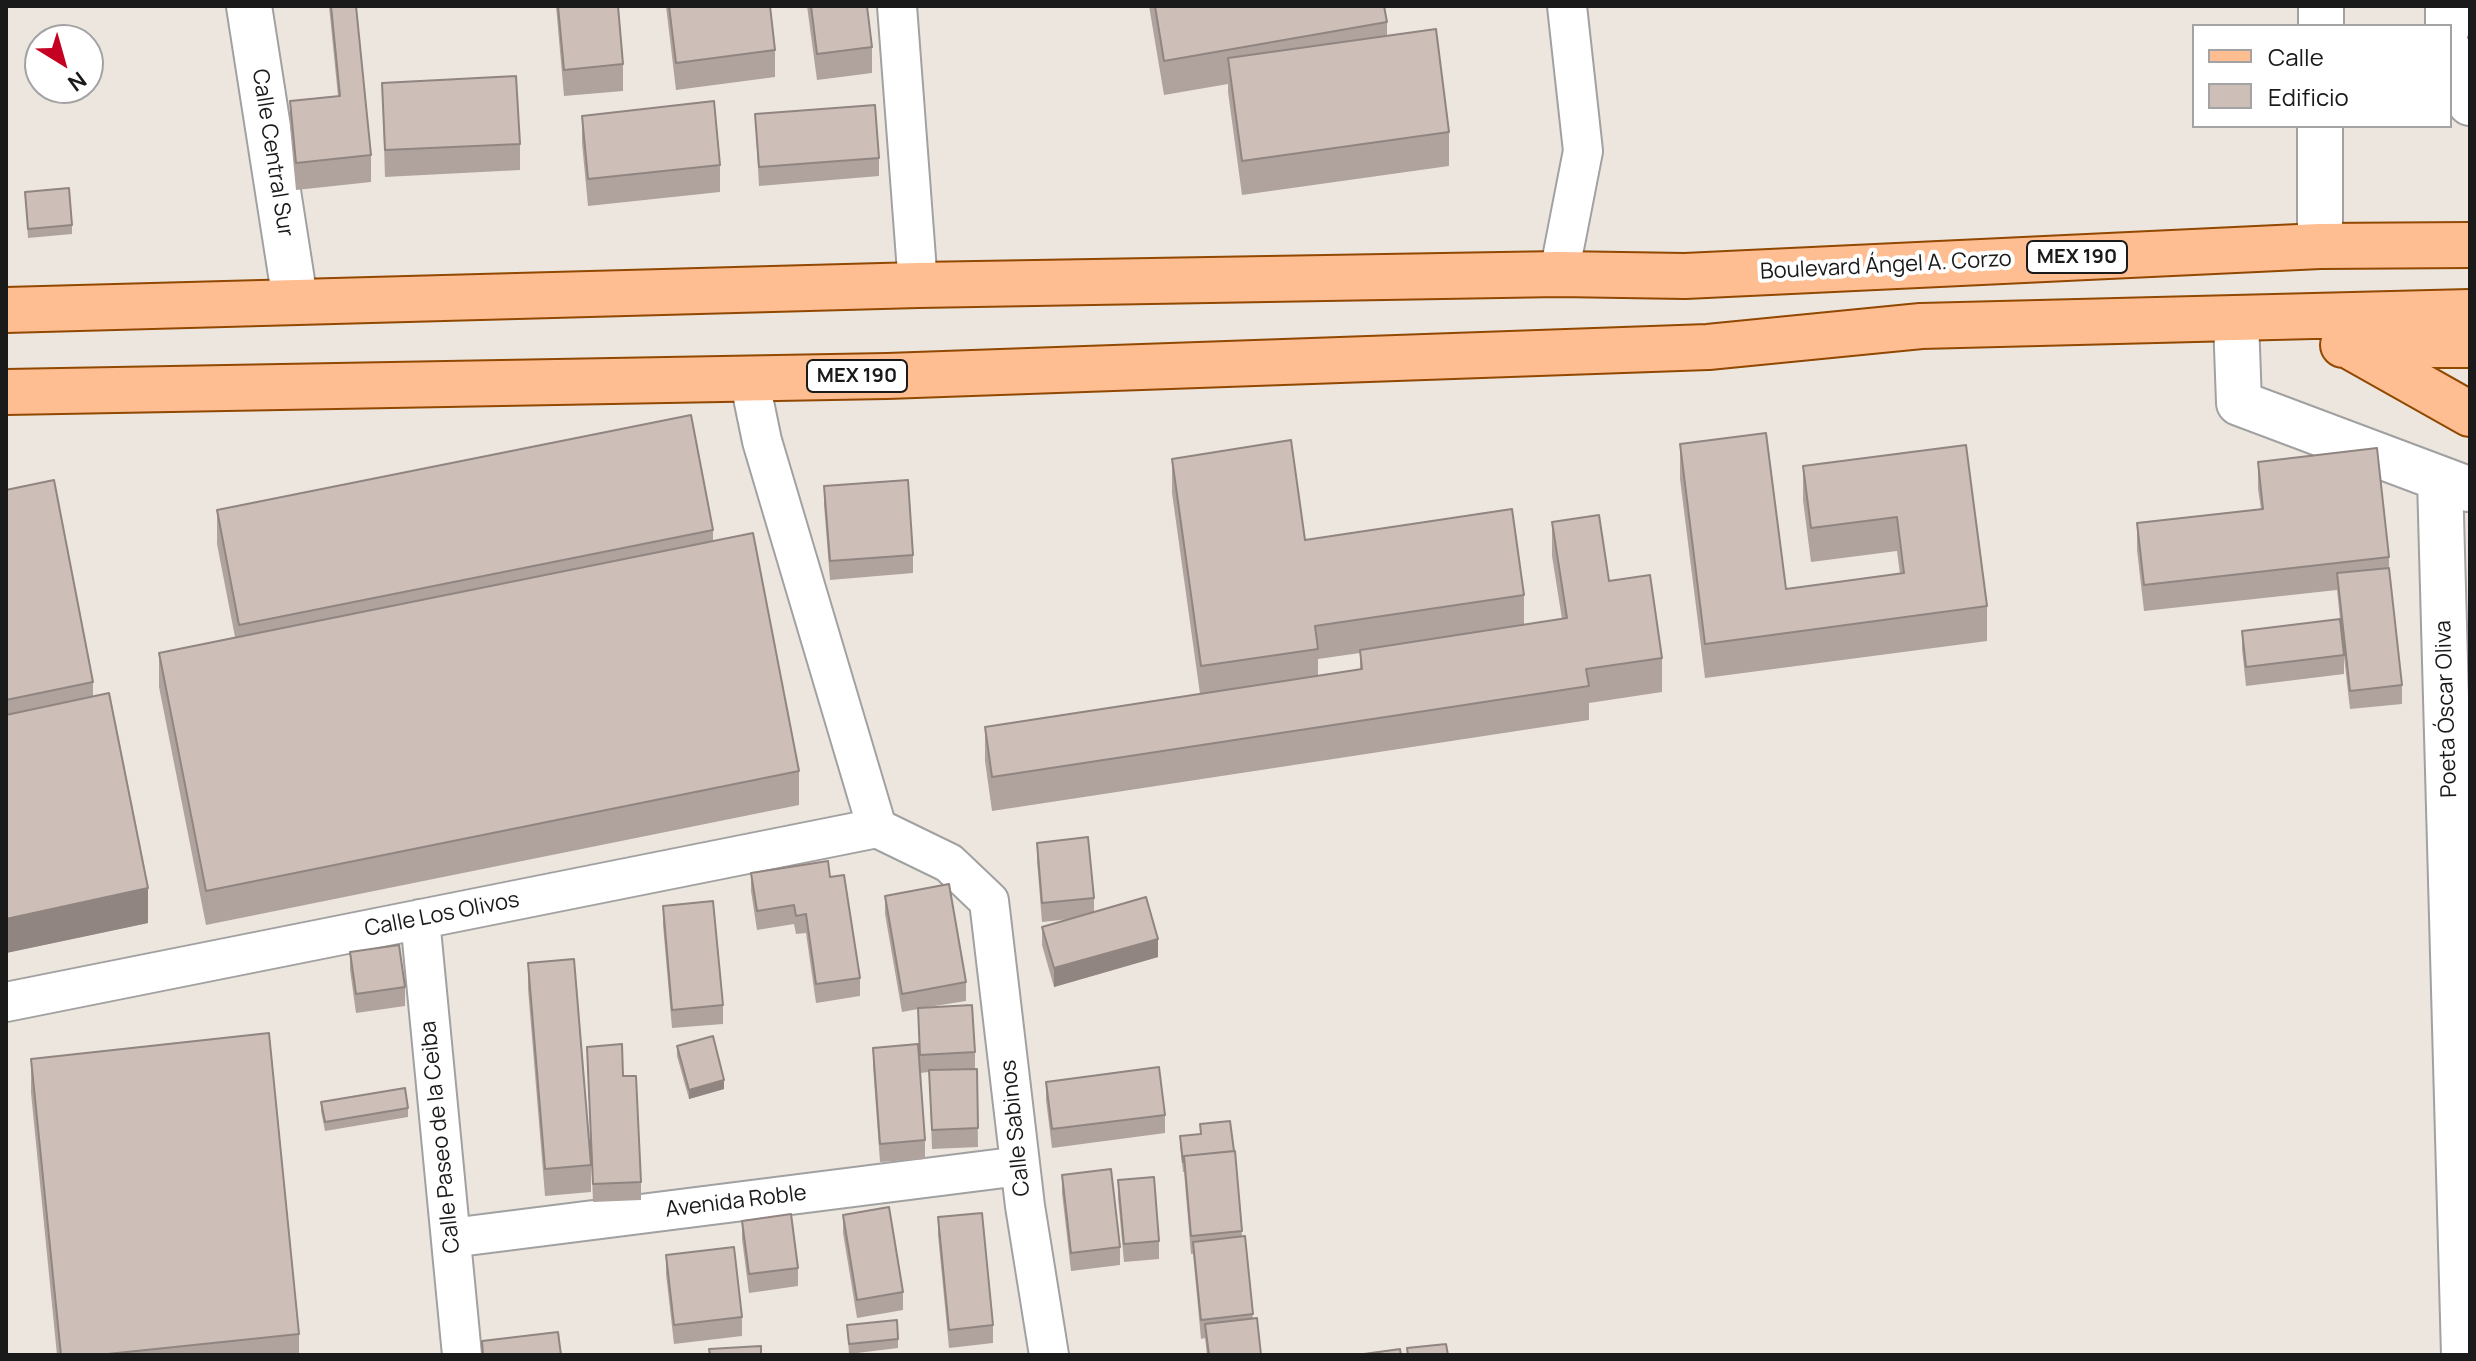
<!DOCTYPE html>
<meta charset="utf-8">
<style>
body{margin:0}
#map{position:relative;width:2476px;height:1361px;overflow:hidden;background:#ede6df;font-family:Manrope,sans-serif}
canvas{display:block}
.frame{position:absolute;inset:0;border:8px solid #1a1a1a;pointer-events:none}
.legend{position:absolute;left:2192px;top:24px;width:260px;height:104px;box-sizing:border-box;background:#fff;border:2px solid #a3a3a3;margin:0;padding:10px 14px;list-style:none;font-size:24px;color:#1a1a1a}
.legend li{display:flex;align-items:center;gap:16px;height:40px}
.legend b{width:40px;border:2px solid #a3a3a3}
.north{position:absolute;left:24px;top:24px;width:80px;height:80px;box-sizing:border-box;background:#fff;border:2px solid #a3a3a3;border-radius:50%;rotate:143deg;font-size:22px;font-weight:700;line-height:32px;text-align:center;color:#1a1a1a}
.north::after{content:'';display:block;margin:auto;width:28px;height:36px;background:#c50022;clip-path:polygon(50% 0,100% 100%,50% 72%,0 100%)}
</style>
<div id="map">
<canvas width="2476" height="1361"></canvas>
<div class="frame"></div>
<ul class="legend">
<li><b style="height:10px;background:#ffbd92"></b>Calle</li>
<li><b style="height:22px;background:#cdbeb8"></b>Edificio</li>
</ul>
<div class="north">N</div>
</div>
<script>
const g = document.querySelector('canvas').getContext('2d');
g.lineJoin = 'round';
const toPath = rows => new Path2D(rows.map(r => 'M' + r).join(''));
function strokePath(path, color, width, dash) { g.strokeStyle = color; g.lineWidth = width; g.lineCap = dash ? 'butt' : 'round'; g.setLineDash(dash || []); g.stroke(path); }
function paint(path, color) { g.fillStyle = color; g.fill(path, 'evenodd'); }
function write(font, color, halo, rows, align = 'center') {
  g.font = font + ' Manrope,sans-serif'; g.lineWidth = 8; g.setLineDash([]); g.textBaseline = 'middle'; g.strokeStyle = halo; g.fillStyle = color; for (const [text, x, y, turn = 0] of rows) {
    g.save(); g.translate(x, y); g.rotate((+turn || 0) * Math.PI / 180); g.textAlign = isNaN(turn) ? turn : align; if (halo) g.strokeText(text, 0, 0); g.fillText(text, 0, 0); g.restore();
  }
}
const minor = toPath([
 [897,6,918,285],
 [1559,274,1583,151,1567,6],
 [749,378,762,441,877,828,949,863,989,901,1025,1206,1049,1355],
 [420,919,462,1355],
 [6,1002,877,828],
 [451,1238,1020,1166]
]);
const tertiary = toPath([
 [249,6,295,300],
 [2321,26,2321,6],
 [2448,26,2448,6],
 [2450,52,2470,103],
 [2320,246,2320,126],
 [2236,320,2239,403,2468,489],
 [2440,479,2464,1355]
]);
const primary = toPath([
 [6,310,918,285,1559,274,1685,276,2320,246,2470,245],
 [2343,345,2470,345],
 [2351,347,2470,414],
 [6,392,887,376,1708,347,1921,326,2470,312]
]);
const wall = toPath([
 [329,6,356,6,371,155,371,182,296,190,290,127,290,101,338,96],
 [556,6,618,6,623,64,623,91,564,96],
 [666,6,770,6,775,50,775,77,676,90],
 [807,6,867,6,872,47,872,73,817,80],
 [1149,6,1384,6,1387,22,1387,36,1449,132,1449,166,1242,195,1228,92,1228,84,1164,95],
 [382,83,520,144,520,170,385,177],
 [755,114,879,158,879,176,759,186],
 [582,116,720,165,720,192,588,206,582,143],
 [25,192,72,225,72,234,28,238],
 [1680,444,1786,589,1900,574,1897,551,1811,562,1803,500,1803,466,1966,445,1987,606,1987,641,1705,678,1680,479],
 [1172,459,1305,540,1524,595,1524,625,1562,619,1552,556,1552,522,1609,581,1662,658,1662,692,1589,703,1589,720,992,811,985,761,985,727,1200,694,1172,493],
 [1360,653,1360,670,1318,676,1318,659],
 [2258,462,2389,557,2389,568,2402,685,2402,704,2350,709,2344,657,2344,674,2246,686,2242,649,2242,631,2340,619,2337,590,2144,611,2137,550,2137,523,2261,509,2258,489],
 [824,486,913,555,913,573,830,580,824,505],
 [6,490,93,682,93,697,148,923,6,953],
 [217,510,713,530,713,541,799,771,799,805,206,925,159,687,159,653,235,637,217,544],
 [1037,843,1094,898,1094,912,1158,957,1054,987,1042,945,1042,927,1070,919,1042,922,1037,861],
 [751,873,830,877,860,978,860,996,816,1003,806,933,796,934,794,924,757,930,751,891],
 [885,896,966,982,966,1001,928,1007,975,1052,975,1069,977,1069,978,1147,932,1149,929,1072,920,1073,918,1009,902,1012,885,914],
 [663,906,723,1005,723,1024,672,1028,663,925],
 [350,952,405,987,405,1006,356,1013,350,970],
 [528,963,591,1165,591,1192,545,1196,528,989],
 [677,1046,724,1089,689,1099,677,1056],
 [587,1047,623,1076,641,1182,641,1200,593,1202],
 [873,1048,925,1140,925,1159,880,1162,873,1066],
 [31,1059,299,1334,299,1355,57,1355,31,1093],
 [1046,1082,1165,1115,1165,1133,1052,1148,1046,1100],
 [321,1102,408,1108,408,1117,325,1131,321,1111],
 [1200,1124,1234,1151,1235,1151,1242,1236,1253,1319,1261,1355,1207,1355,1205,1338,1201,1339,1193,1254,1191,1254,1184,1172,1183,1172,1180,1146,1180,1136,1200,1135],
 [1062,1175,1120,1247,1120,1265,1071,1271,1062,1193],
 [1118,1180,1159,1241,1159,1259,1124,1262,1118,1198],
 [843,1215,903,1292,903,1310,857,1318,843,1233],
 [938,1217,993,1325,993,1343,949,1348,938,1235],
 [742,1221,798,1268,798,1286,749,1293,742,1239],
 [666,1255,742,1317,742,1336,674,1344,666,1274],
 [847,1325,898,1339,898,1348,849,1354]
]);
const shadedWall = toPath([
 [148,888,148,923,6,953,6,919],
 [1158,939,1158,957,1054,987,1054,968],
 [724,1080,724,1089,689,1099,689,1090]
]);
const building = toPath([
 [331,6,356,6,371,155,296,163,290,101,340,96,331,6],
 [558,6,618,6,623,64,564,70,558,6],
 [669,6,770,6,775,50,676,63,669,6],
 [811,6,867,6,872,47,817,54,811,6],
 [1155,6,1384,6,1387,22,1164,61,1155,6],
 [1436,29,1449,132,1242,161,1228,58,1436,29],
 [516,76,520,144,385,150,382,83,516,76],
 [714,101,720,165,588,179,582,116,714,101],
 [875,105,879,158,759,167,755,114,875,105],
 [69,188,72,225,28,229,25,192,69,188],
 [691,415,713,530,239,625,217,510,691,415],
 [1766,433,1786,589,1904,573,1897,517,1811,528,1803,466,1966,445,1987,606,1705,644,1680,444,1766,433],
 [1291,440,1305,540,1512,509,1524,595,1315,626,1318,649,1201,666,1172,459,1291,440],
 [2377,448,2389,557,2144,585,2137,523,2263,509,2258,462,2377,448],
 [54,480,93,682,6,700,6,490,54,480],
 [908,480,913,555,830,561,824,486,908,480],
 [1599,515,1609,581,1650,575,1662,658,1586,669,1589,686,992,777,985,727,1362,669,1360,650,1567,618,1552,522,1599,515],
 [753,533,799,771,206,891,159,653,753,533],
 [2389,568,2402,685,2350,691,2337,573,2389,568],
 [2340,619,2344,655,2246,667,2242,631,2340,619],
 [109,693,148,888,6,919,6,715,109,693],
 [1088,837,1094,898,1042,903,1037,843,1088,837],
 [828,861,830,877,844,875,860,978,816,984,806,914,796,916,794,905,757,911,751,873,828,861],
 [949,884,966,982,902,994,885,896,949,884],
 [1146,897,1158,939,1054,968,1042,927,1146,897],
 [713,901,723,1005,672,1010,663,906,713,901],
 [399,945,405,987,356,994,350,952,399,945],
 [574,959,591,1165,545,1169,528,963,574,959],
 [972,1005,975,1052,920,1055,918,1008,972,1005],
 [269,1033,299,1334,98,1355,61,1355,31,1059,269,1033],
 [713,1036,724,1080,689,1090,677,1046,713,1036],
 [622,1044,623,1076,636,1076,641,1182,593,1184,587,1047,622,1044],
 [918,1044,925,1140,880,1144,873,1048,918,1044],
 [1159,1067,1165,1115,1052,1129,1046,1082,1159,1067],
 [977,1069,978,1128,932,1130,929,1070,977,1069],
 [405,1088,408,1108,325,1122,321,1102,405,1088],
 [1230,1121,1234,1151,1184,1156,1184,1162,1183,1162,1180,1136,1201,1134,1200,1124,1230,1121],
 [1235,1151,1242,1231,1191,1236,1184,1156,1235,1151],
 [1111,1169,1120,1247,1071,1253,1062,1175,1111,1169],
 [1154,1177,1159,1241,1124,1244,1118,1180,1154,1177],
 [889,1207,903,1292,857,1300,843,1215,889,1207],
 [982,1213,993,1325,949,1330,938,1217,982,1213],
 [791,1214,798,1268,749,1274,742,1221,791,1214],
 [1245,1236,1253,1314,1201,1320,1193,1242,1245,1236],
 [734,1247,742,1317,674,1325,666,1255,734,1247],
 [1257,1318,1261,1355,1209,1355,1205,1324,1257,1318],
 [897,1320,898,1339,849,1344,847,1325,897,1320],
 [558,1332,561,1355,483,1355,482,1341,558,1332],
 [1446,1344,1448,1355,1408,1355,1407,1348,1446,1344],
 [761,1346,761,1355,710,1355,709,1349,761,1346],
 [1400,1349,1401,1355,1364,1355,1364,1354,1400,1349]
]);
const shields = [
 [2077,257,100],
 [857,376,100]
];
const shieldNames = [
 ["MEX 190",2077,257],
 ["MEX 190",857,376]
];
const streetNames = [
 ["Calle Central Sur",272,153,81],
 ["Boulevard Ángel A. Corzo",1886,266,-3],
 ["Poeta Óscar Oliva",2447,709,-92],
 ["Calle Los Olivos",442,915,-11],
 ["Calle Sabinos",1016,1128,-96],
 ["Calle Paseo de la Ceiba",441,1137,-96],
 ["Avenida Roble",736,1202,-7]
];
strokePath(minor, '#a1a1a1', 42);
strokePath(tertiary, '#a1a1a1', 48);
strokePath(primary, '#914800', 48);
strokePath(minor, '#fff', 38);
strokePath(tertiary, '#fff', 44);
strokePath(primary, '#ffbd92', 44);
paint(wall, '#b0a39e');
paint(shadedWall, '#908581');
paint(building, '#cdbeb8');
strokePath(building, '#908581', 2);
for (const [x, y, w] of shields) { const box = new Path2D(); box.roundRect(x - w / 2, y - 16, w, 32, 6); g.fillStyle = '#fff'; g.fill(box); strokePath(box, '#1a1a1a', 2); }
write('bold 20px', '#1a1a1a', null, shieldNames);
write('22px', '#1a1a1a', '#fff', streetNames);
</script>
